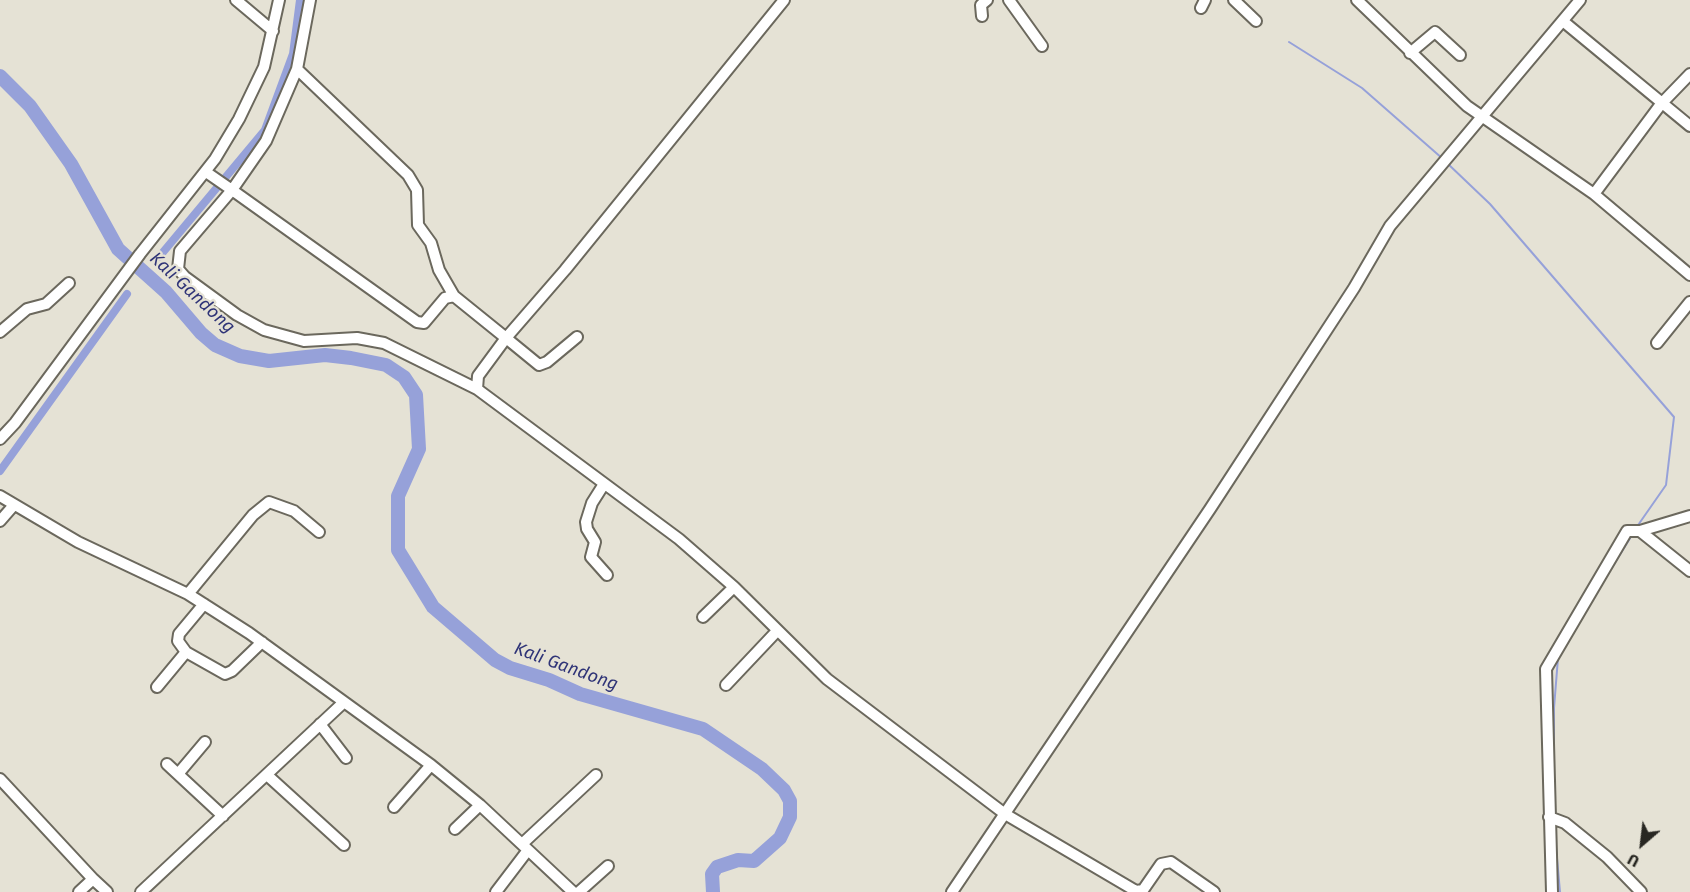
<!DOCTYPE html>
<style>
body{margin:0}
#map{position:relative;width:1690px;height:892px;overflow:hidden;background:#e5e2d5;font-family:"Fira Sans",sans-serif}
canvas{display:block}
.north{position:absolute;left:1612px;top:814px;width:60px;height:60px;-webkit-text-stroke:4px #e5e2d5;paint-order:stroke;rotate:208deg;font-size:16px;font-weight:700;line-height:24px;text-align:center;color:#282722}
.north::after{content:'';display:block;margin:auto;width:21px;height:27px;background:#282722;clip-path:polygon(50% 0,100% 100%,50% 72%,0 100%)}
</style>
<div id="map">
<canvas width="1690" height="892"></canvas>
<div class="north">U</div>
</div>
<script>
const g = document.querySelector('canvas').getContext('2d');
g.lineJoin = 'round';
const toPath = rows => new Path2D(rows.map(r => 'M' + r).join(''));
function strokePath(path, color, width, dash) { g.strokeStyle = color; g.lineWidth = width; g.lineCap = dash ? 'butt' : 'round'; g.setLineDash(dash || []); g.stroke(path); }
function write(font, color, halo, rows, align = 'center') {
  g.font = font + ' "Fira Sans",sans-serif'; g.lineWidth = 4.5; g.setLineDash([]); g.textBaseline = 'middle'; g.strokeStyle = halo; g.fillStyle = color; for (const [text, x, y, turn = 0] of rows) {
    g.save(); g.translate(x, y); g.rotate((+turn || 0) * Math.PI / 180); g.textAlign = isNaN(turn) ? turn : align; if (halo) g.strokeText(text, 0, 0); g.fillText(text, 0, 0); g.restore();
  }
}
const stream = toPath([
 [1289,42,1362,88,1443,159],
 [1447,163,1490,204,1674,417,1666,485,1636,528],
 [1611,569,1632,535],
 [1554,766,1554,708,1558,658],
 [1556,847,1560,892]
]);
const canal = toPath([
 [159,257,265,130,293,54,300,0],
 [0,471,127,294]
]);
const river = toPath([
 [0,76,30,106,71,164,118,249,166,292,201,333,215,345,240,356,269,361,325,355,351,358,386,365,404,377,416,395,419,449,398,496,398,550,433,607,495,660,510,668,549,680,580,694,703,729,762,769,784,790,790,801,790,817,780,838,754,861,738,860,717,867,712,874,713,892]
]);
const minor = toPath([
 [236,0,273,31],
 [1009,0,1042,46],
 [1234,0,1256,21],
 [1357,0,1467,106,1594,194,1690,275],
 [1201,8,1205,0],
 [982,16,981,5,987,0],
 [1564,22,1690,126],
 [1410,53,1435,32,1460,55],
 [297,69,408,175,417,190,418,225,431,243,439,270,454,296],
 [206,172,232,190,266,141,297,69,310,0],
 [1594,194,1661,104,1690,74],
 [0,332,27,309,46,304,69,283],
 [577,337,547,362,539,365,506,338,565,270,784,0],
 [1657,343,1690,302],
 [477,389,384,343,357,338,304,341,264,330,237,315,185,277,178,269,180,251,232,190,417,322,424,323,445,298,454,296,506,338,478,376,477,389,679,539,734,587,827,679,1005,814,1136,891,1143,890,1161,864,1171,862,1214,892],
 [0,439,15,423,140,254,215,159,239,119,264,67,279,0],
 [604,484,592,503,586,522,587,529,595,542,591,557,607,575],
 [0,496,78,542,188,594,249,633,431,765,480,805,573,892],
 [0,521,14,505],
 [1640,531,1690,571],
 [188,594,253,515,269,502,294,511,319,532],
 [703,617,734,587],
 [186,652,178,641,179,634,204,604],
 [726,685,777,631],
 [157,687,186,652,225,674,232,671,262,642],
 [320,724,346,758],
 [167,764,223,816],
 [178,774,205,742],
 [267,775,344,845],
 [0,779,93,879],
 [394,807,431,765],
 [1549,817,1565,823,1607,857,1641,892],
 [455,829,480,805],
 [522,844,596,775],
 [79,892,93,879,107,892],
 [141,892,343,703],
 [496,892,528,850],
 [579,892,608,866],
 [952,892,1210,509,1354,288,1390,226,1580,0],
 [1552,892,1546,669,1627,531,1640,531,1690,516]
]);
const waterNames = [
 ["Kali Gandong",192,293,43],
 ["Kali Gandong",566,667,20]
];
strokePath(stream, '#96a1d9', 2);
strokePath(canal, '#96a1d9', 8);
strokePath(river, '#96a1d9', 14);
strokePath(minor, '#6b685d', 14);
strokePath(minor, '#fff', 10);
write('italic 18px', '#2f3477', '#e5e2d5', waterNames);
</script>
